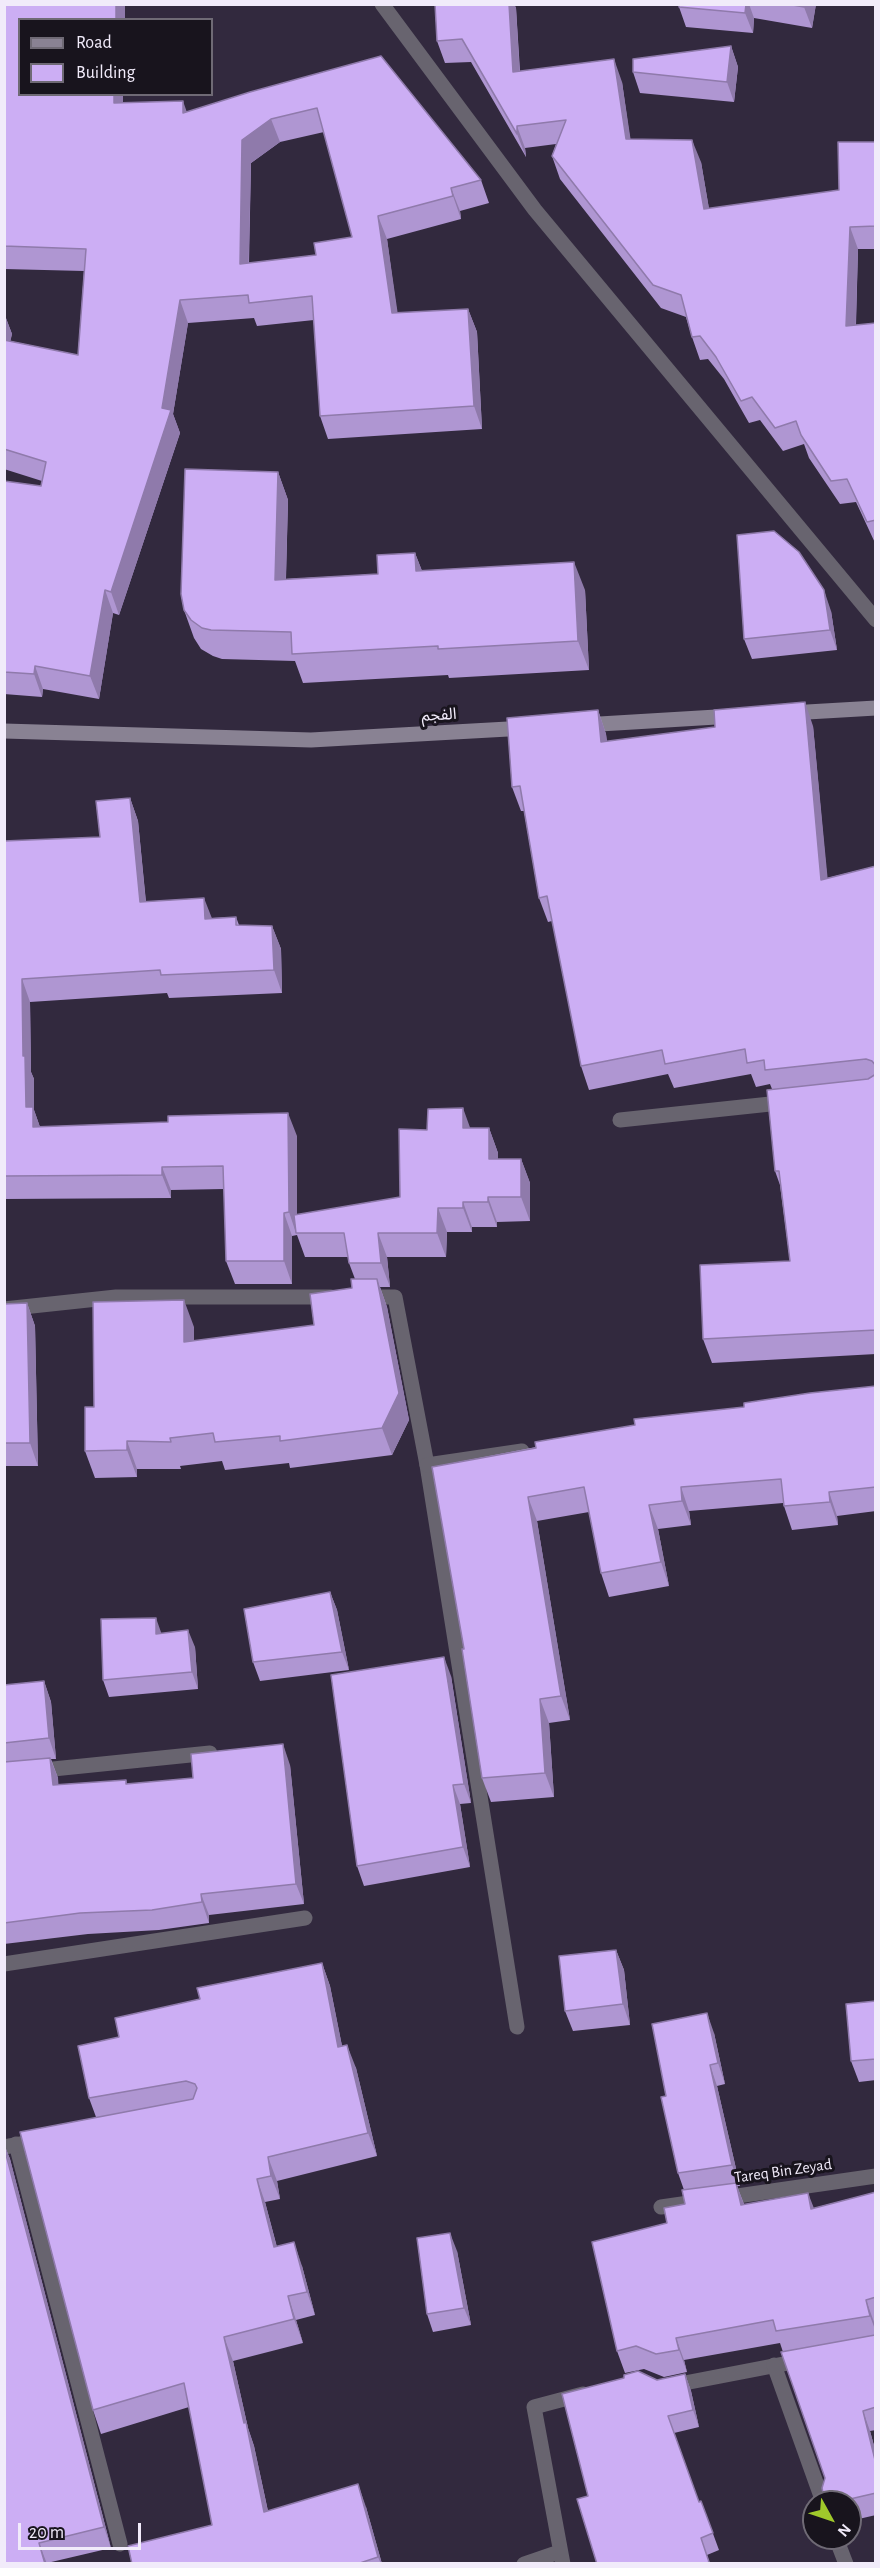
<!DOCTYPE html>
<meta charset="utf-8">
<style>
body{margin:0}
#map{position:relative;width:880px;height:2568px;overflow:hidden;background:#32293e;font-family:"Alegreya Sans",sans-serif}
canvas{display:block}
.frame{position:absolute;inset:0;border:6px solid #f1ebfa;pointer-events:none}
.legend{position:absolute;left:18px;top:18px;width:195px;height:78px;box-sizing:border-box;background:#18141d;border:2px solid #6f6a75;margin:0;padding:8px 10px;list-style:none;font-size:18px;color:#f1ebfa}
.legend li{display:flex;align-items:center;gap:12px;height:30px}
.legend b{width:30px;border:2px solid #6f6a75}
.north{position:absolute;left:802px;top:2490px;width:60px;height:60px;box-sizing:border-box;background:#18141d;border:2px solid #6f6a75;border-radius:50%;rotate:130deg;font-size:16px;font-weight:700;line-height:24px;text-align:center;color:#f1ebfa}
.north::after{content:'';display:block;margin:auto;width:21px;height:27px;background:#a0c92b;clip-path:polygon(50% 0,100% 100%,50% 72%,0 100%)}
.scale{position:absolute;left:18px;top:2523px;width:123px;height:27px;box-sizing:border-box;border:3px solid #f1ebfa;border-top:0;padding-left:8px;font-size:18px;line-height:21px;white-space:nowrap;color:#f1ebfa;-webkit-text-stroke:4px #18141d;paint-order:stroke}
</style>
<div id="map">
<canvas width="880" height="2568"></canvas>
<div class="frame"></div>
<ul class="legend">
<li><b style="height:8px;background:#898293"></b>Road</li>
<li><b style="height:16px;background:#ccaef4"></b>Building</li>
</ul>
<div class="north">N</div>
<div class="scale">20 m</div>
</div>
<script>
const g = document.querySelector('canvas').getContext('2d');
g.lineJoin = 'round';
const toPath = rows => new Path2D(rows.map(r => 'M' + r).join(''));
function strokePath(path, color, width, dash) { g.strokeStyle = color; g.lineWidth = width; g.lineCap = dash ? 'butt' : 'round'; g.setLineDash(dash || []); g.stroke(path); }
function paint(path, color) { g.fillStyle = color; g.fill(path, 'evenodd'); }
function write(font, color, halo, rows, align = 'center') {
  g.font = font + ' "Alegreya Sans","Noto Sans Arabic",sans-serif'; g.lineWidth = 6; g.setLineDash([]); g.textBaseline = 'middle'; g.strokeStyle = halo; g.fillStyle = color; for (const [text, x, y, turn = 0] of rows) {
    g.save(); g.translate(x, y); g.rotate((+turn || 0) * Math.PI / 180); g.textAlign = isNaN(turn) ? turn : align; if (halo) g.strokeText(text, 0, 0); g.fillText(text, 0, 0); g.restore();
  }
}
const lane = toPath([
 [382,4,535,210,876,620],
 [364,1297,395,1297,427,1465,517,2027],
 [4,1309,116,1297,331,1297],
 [16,2144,120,2544],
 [661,2207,876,2176],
 [669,2386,804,2360],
 [524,2564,559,2552],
 [563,2564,534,2407,583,2394]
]);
const street = toPath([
 [620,1120,789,1102],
 [427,1465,522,1451],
 [4,1774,210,1753],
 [4,1964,305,1918],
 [4,2147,43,2140],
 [774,2365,823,2502],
 [836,2538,846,2564]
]);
const secondary = toPath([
 [790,713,876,708],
 [583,725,733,716],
 [4,731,311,740,526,728]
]);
const wall = toPath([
 [4,4,125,4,125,20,20,20,123,102,187,112,381,56,481,180,489,203,460,211,461,219,387,239,397,313,468,309,477,332,482,429,328,439,320,416,314,320,257,326,254,318,188,323,173,414,180,433,119,615,113,613,99,699,43,689,42,697,4,694,4,481,41,486,42,481,4,469,4,313,12,334,10,341,78,355,84,271,4,269],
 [324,132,352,237,316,255,249,263,251,163,280,142],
 [435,4,514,4,516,8,520,71,622,82,630,139,701,162,709,209,839,190,876,142,876,249,858,249,856,325,876,323,876,545,856,502,840,504,809,458,804,444,783,451,760,420,749,423,724,379,708,359,700,360,692,337,686,317,661,308,560,179,552,156,556,144,525,148,526,157,471,62,445,63,437,41],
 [679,4,816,4,812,28,754,18,753,33,686,27,679,7],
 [731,46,738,67,734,102,640,93,633,72],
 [278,472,288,500,286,579,378,574,415,553,422,571,585,590,589,670,449,678,448,675,303,683,295,661,222,659,213,656,201,649,194,638,184,610],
 [831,611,837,650,752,659,744,639],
 [598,710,606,734,607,742,813,726,827,878,876,866,876,1354,712,1363,703,1339,790,1261,780,1185,775,1171,772,1089,770,1084,756,1087,751,1074,674,1088,668,1074,589,1090,581,1066,552,921,548,922,539,898,524,811,521,811,512,787],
 [130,798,138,821,146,902,212,918,236,917,239,925,272,926,281,949,282,993,169,998,167,993,30,1002,31,1072,34,1079,34,1110,40,1127,297,1136,297,1215,400,1197,427,1130,489,1128,498,1153,498,1159,521,1159,530,1183,530,1221,497,1222,497,1227,472,1227,472,1232,447,1232,446,1257,387,1257,390,1287,380,1287,387,1307,409,1420,392,1455,290,1468,289,1463,225,1470,222,1461,180,1466,181,1469,137,1469,137,1477,95,1478,85,1451,94,1407,194,1327,194,1341,314,1325,352,1288,355,1279,349,1263,348,1257,305,1257,297,1235,292,1236,292,1284,235,1284,226,1261,224,1189,171,1190,171,1198,4,1199,4,841,100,837],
 [27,1303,35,1326,38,1466,4,1466,4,1304],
 [876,1386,876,1511,837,1516,838,1525,792,1530,783,1503,689,1511,691,1525,658,1529,669,1586,609,1597,601,1573,589,1512,537,1521,570,1720,549,1723,554,1797,491,1802,482,1778,464,1649,432,1467,744,1407],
 [330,1592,337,1610,349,1670,260,1681,253,1662],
 [162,1633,195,1647,198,1689,109,1697,103,1680],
 [451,1676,471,1803,460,1804,470,1867,364,1886,357,1866],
 [44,1681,51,1702,56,1759,51,1759,58,1778,58,1785,126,1780,127,1784,193,1778,290,1765,304,1904,209,1915,209,1923,159,1930,88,1934,4,1944,4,1685],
 [616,1950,624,1970,630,2025,573,2031,565,2011],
 [322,1963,330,1986,342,2046,356,2068,377,2156,277,2181,280,2199,265,2202,277,2247,302,2266,315,2315,296,2320,303,2343,233,2361,248,2428,254,2446,268,2511,366,2507,382,2564,132,2564,212,2525,189,2407,101,2434,93,2410,96,2117,89,2098,119,2037,200,1999],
 [876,2001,876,2080,859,2082,851,2061],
 [714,2033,725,2084,717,2086,740,2186,737,2186,744,2204,814,2208,876,2192,876,2322,874,2322,876,2330,876,2430,870,2431,876,2453,876,2515,850,2521,850,2502,825,2502,825,2478,780,2343,684,2360,687,2372,664,2377,644,2369,625,2373,617,2351,667,2223,685,2204,684,2190,678,2173,666,2096],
 [4,2144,10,2159,111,2548,47,2563,4,2564],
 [457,2251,471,2325,433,2332,427,2314],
 [685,2374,691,2391,699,2427,674,2433,699,2502,701,2501,719,2550,707,2555,710,2564,597,2564,588,2496,657,2380]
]);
const shadedWall = toPath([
 [116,4,125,4,125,20,116,20],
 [509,4,514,4,516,8,521,95,513,72],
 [746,4,749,4,754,18,753,33,745,13],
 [805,4,816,4,812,28,804,7],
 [731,46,738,67,734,102,727,82],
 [614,59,622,82,634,162,626,139],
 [114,94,123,94,123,126,114,103],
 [183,101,191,124,183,113],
 [271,119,280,142,251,163,248,287,240,264,242,140],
 [517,126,525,148,526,157,517,134],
 [692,140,701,162,713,232,704,209],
 [451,188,460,211,461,219,453,196],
 [378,216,387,239,401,336,392,313],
 [850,227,858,249,855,349,846,326],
 [180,300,188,323,173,414,180,433,119,615,111,592,162,408],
 [468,309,477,332,482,429,474,406],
 [4,313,12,334,6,362,4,359],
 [278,472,288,500,285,608,275,580],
 [415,553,426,581,416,571],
 [574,562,585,590,589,670,578,641],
 [105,590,113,613,99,699,90,676],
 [824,590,831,611,837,650,830,630],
 [35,666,43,689,42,697,34,674],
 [805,702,813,726,830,903,821,880],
 [598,710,606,734,609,766,601,742],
 [130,798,138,821,148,925,140,902],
 [204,898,213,921,205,919],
 [272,926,281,949,282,993,274,970],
 [22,979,30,1002,31,1072,34,1079,34,1110,41,1130,41,1150,26,1107,23,1056],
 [463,1108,472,1133,463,1128],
 [288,1113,297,1136,297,1233,296,1233,289,1212],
 [489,1128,498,1153,498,1184,489,1159],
 [521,1159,530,1183,530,1221,521,1197],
 [162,1167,171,1190,171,1198,162,1175],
 [488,1197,497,1222,497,1227,488,1202],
 [463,1202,472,1227,472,1232,463,1208],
 [438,1208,447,1232,446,1257,437,1233],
 [284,1213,292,1236,292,1284,284,1261],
 [378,1233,387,1257,390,1287,381,1263],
 [377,1279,387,1307,409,1420,392,1455,382,1428],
 [184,1300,194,1327,194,1370,184,1342],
 [27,1303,35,1326,38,1466,30,1443],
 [127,1441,137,1469,137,1477,127,1450],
 [681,1487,689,1511,691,1525,682,1501],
 [829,1492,837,1516,838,1525,830,1502],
 [528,1497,537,1521,570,1720,561,1696],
 [649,1505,658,1529,669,1586,661,1562],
 [330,1592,337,1610,349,1670,342,1652],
 [156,1618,162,1635,156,1634],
 [188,1630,195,1647,198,1689,192,1672],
 [444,1657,451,1676,471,1803,464,1784],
 [44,1681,51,1702,56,1759,49,1738],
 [540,1699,549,1723,554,1797,545,1773],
 [283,1744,290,1765,304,1904,296,1884],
 [50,1758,58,1778,60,1806,53,1785],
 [453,1785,460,1804,470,1867,463,1847],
 [201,1894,209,1915,209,1923,202,1902],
 [616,1950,624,1970,630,2025,623,2004],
 [322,1963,330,1986,347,2071,338,2047],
 [707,2013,714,2033,725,2084,718,2063],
 [347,2045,356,2068,377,2156,368,2133],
 [710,2065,717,2086,740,2186,732,2165],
 [4,2144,10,2159,111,2548,104,2527],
 [268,2157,277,2181,280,2199,271,2176],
 [257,2179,265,2202,283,2271,274,2247],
 [736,2183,744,2205,741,2205],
 [808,2193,817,2216,811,2209],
 [450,2233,457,2251,471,2325,464,2308],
 [294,2242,302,2266,315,2315,307,2292],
 [288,2296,296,2320,303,2343,294,2319],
 [866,2300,874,2322,876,2332,870,2316],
 [224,2337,233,2361,248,2428,254,2446,273,2535,264,2512],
 [676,2338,684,2360,687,2372,679,2350],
 [685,2374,691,2391,699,2427,693,2410],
 [863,2411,870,2431,876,2453,876,2464],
 [358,2484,366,2507,382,2564,381,2564,378,2557],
 [39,2543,47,2564,45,2564]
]);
const building = toPath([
 [4,4,116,4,116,20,20,20,20,94,114,94,114,103,183,101,183,113,250,92,381,56,481,180,451,188,453,196,378,216,392,313,468,309,474,406,320,416,312,296,249,303,248,295,180,300,162,408,171,410,111,592,105,590,90,676,35,666,34,674,4,672,4,481,41,486,46,462,4,449,4,340,78,355,86,249,4,246,4,4],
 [317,108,352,237,314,243,316,255,240,264,242,140,271,119,317,108],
 [435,4,509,4,513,72,614,59,626,139,692,140,704,209,839,190,838,142,876,142,876,226,850,227,846,326,876,323,876,520,867,522,847,479,831,481,801,435,796,421,775,428,752,397,741,401,716,357,700,336,692,337,681,295,653,285,552,156,566,120,517,126,517,134,462,39,437,41,435,4],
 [679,4,746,4,745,13,679,7,679,4],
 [787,4,805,4,804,7,787,4],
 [731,46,727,82,633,72,633,59,731,46],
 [185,469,278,472,275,580,378,574,377,555,415,553,416,571,574,562,578,641,438,649,438,646,292,654,291,632,211,630,202,628,191,620,184,610,181,594,185,469],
 [774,531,799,552,824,590,830,630,744,639,737,535,774,531],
 [805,702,821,880,876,866,876,1066,872,1061,866,1059,765,1070,764,1060,747,1063,745,1049,665,1064,662,1050,581,1066,547,896,539,898,520,786,512,787,507,718,598,710,601,742,715,727,714,710,805,702],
 [130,798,140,902,204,898,205,919,236,917,236,925,272,926,274,970,161,975,160,970,22,979,23,1056,25,1056,26,1107,33,1107,33,1127,168,1122,168,1116,288,1113,289,1212,284,1213,284,1261,226,1261,223,1166,162,1167,162,1175,4,1176,4,841,100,837,96,801,130,798],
 [876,1074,876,1330,703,1339,700,1265,790,1261,779,1171,775,1171,767,1090,868,1079,876,1074],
 [463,1108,463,1128,489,1128,489,1159,521,1159,521,1197,488,1197,488,1202,463,1202,463,1208,438,1208,437,1233,378,1233,381,1263,349,1263,344,1233,296,1233,294,1215,400,1197,399,1129,427,1130,428,1109,463,1108],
 [351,1279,377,1279,399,1393,382,1428,280,1441,280,1436,215,1442,213,1433,170,1438,171,1442,127,1441,127,1450,85,1451,85,1407,94,1407,93,1302,184,1300,184,1342,314,1325,310,1294,352,1288,351,1279],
 [27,1303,30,1443,4,1443,4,1304,27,1303],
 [876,1386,876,1487,829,1492,830,1502,784,1506,781,1479,681,1487,682,1501,649,1505,661,1562,601,1573,584,1487,528,1497,561,1696,540,1699,545,1773,482,1778,462,1649,464,1649,432,1467,536,1448,535,1442,635,1425,634,1419,744,1407,744,1403,810,1393,876,1386],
 [330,1592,342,1652,253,1662,244,1609,330,1592],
 [156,1618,156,1634,188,1630,192,1672,103,1680,101,1619,156,1618],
 [444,1657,464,1784,453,1785,463,1847,357,1866,331,1675,444,1657],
 [44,1681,49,1738,4,1743,4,1685,44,1681],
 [283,1744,296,1884,201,1894,202,1902,152,1910,80,1913,4,1923,4,1762,50,1758,53,1785,126,1780,126,1784,193,1778,191,1754,283,1744],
 [616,1950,623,2004,565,2011,559,1956,616,1950],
 [322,1963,338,2047,347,2045,368,2133,268,2157,271,2176,257,2179,274,2247,294,2242,307,2292,288,2296,294,2319,224,2337,244,2423,246,2422,264,2512,358,2484,378,2557,357,2564,132,2564,128,2546,212,2525,184,2383,93,2410,20,2132,193,2099,197,2088,195,2084,186,2081,89,2098,78,2046,119,2037,115,2018,200,1999,197,1988,322,1963],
 [876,2001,876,2059,851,2061,846,2004,876,2001],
 [707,2013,718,2063,710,2065,732,2165,678,2173,661,2097,666,2096,652,2024,707,2013],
 [4,2147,104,2527,39,2543,45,2564,4,2564,4,2147],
 [736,2183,741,2205,808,2193,811,2209,876,2192,876,2297,866,2300,870,2316,776,2331,773,2320,676,2338,679,2350,656,2354,636,2346,617,2351,592,2242,667,2223,664,2208,685,2204,682,2190,736,2183],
 [450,2233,464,2308,427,2314,417,2238,450,2233],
 [875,2335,876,2339,876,2407,863,2411,876,2464,876,2493,837,2502,825,2502,822,2488,825,2478,781,2352,875,2335],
 [638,2371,657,2380,685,2374,693,2410,668,2416,699,2502,701,2501,713,2533,701,2538,709,2562,705,2564,597,2564,577,2499,588,2496,562,2394,624,2378,624,2375,638,2371]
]);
const streetNames = [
 ["الفجم",439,715,-3],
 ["Tareq Bin Zeyad",783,2171,-8]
];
strokePath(lane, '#68646f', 15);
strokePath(street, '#68646f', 15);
strokePath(secondary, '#898293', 15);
paint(wall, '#af96d2');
paint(shadedWall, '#8f7aab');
paint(building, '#ccaef4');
strokePath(building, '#8f7aab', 1.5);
write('16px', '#f1ebfa', '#18141d', streetNames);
</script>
